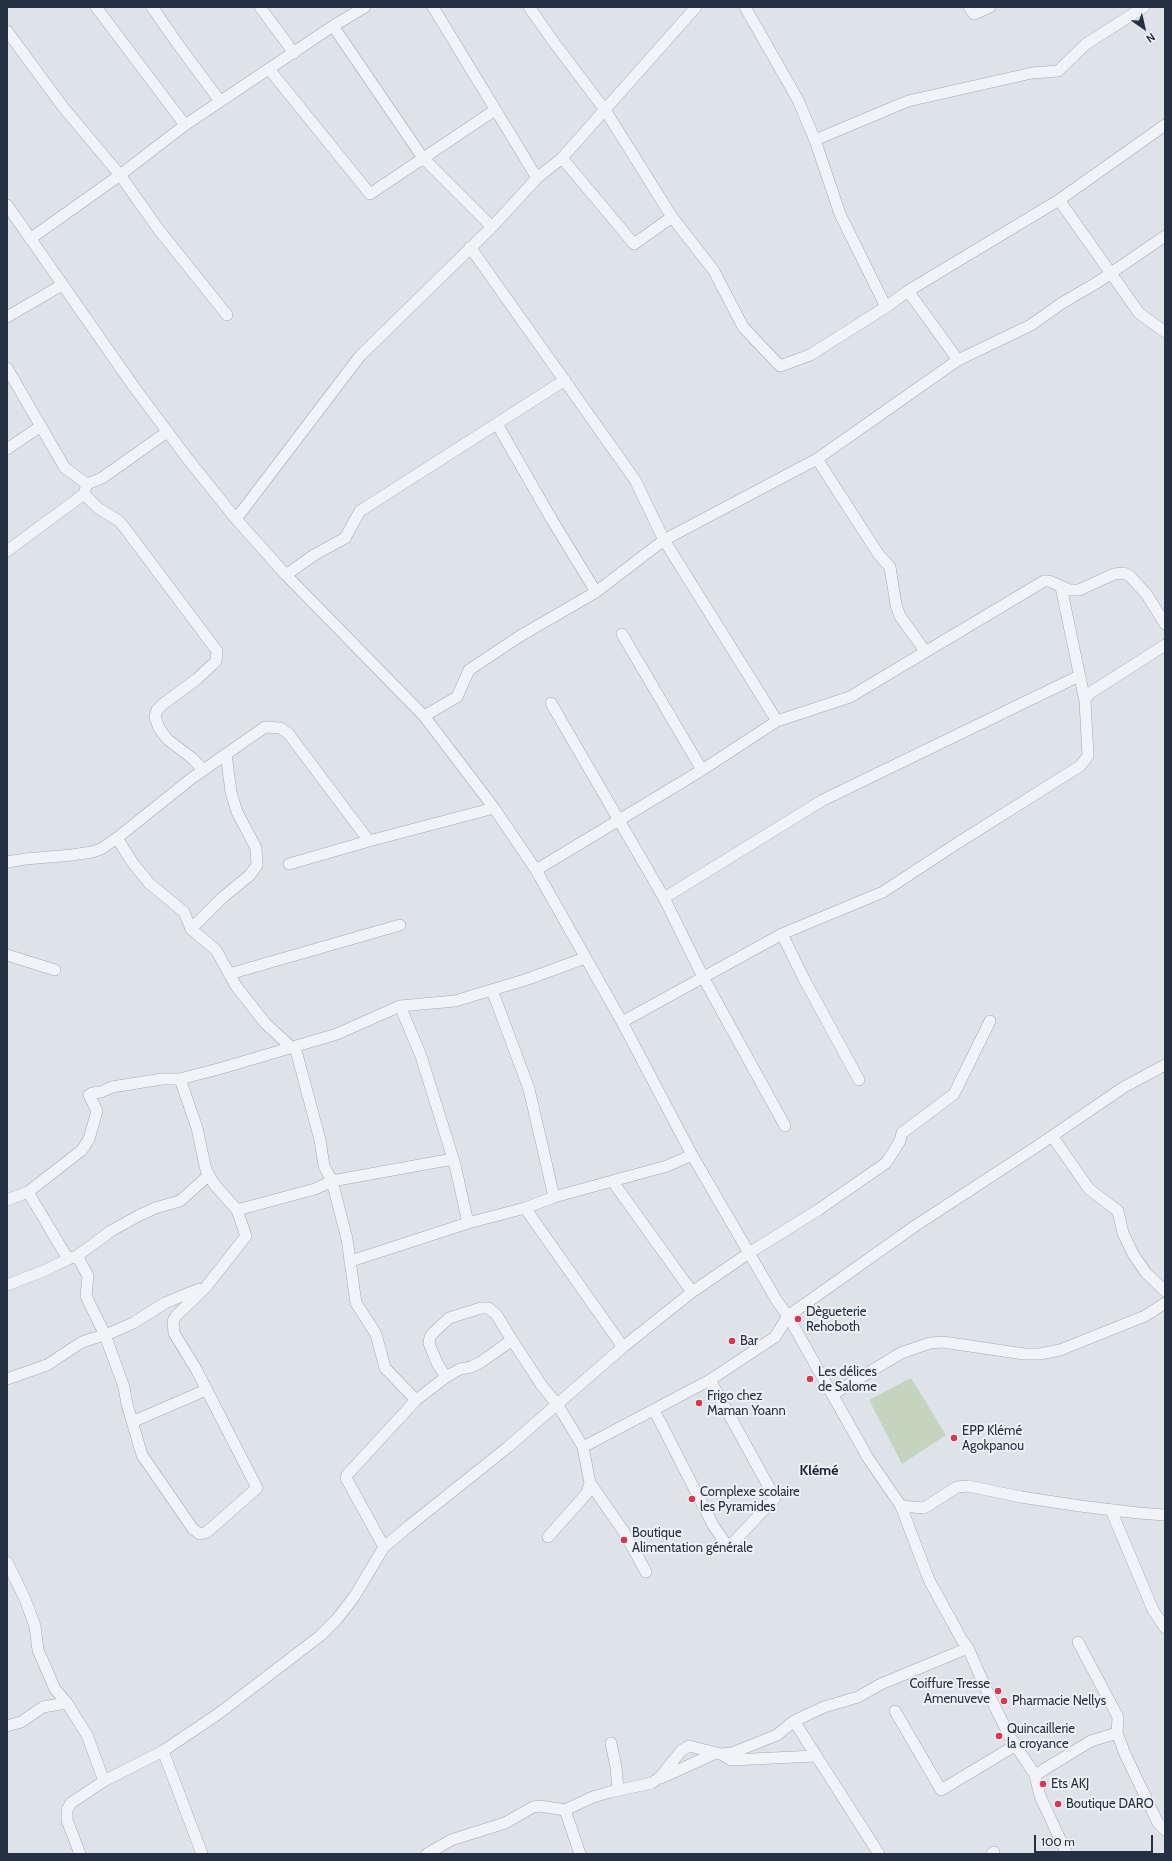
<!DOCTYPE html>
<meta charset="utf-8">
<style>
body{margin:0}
#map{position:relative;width:1172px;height:1861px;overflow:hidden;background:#dee3e9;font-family:Cabin,sans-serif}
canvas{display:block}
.frame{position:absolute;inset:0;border:8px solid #253042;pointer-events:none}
.north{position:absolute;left:1124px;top:8px;width:40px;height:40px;-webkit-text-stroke:3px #eef2f7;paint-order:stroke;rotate:146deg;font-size:11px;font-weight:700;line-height:16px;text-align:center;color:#253042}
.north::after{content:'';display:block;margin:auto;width:14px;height:18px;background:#253042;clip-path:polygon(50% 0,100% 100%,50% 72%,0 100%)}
.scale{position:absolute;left:1034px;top:1835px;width:119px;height:18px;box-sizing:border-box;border:2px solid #253042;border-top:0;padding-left:5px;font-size:12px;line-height:14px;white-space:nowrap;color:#253042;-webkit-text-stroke:3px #eef2f7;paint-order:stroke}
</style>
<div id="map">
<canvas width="1172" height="1861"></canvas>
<div class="frame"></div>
<div class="north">N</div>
<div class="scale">100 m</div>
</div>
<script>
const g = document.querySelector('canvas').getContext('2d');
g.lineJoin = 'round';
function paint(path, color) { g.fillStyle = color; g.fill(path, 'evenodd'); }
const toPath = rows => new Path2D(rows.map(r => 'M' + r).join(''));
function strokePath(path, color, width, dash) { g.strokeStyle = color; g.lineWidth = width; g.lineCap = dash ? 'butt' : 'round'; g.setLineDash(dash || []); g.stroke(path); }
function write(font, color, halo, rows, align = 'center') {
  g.font = font + ' Cabin,sans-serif'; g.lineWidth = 4; g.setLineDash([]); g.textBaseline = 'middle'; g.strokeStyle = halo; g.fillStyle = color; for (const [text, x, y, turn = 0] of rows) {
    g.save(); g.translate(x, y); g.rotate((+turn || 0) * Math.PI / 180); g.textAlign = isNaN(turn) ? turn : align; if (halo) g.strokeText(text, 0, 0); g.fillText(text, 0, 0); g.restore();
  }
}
const green = toPath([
 [911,1378,946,1435,902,1464,869,1400]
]);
const minor = toPath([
 [96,7,185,125],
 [152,7,177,43,220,101],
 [260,7,294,53],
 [433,7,537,178],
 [529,7,553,41,605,110,672,217,714,271,743,327,780,366,810,355,886,307,840,214,815,140,908,101,1032,73,1058,71,1086,44,1144,7],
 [745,7,798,100,815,140],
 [969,7,974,14,990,7],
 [333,26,423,158,492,227],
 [7,31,63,107,120,175,159,230,227,315],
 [269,69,370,194,495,110],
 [562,158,634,244,672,217],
 [1059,200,1139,313,1165,332],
 [7,205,134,387,187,458,236,519,286,575,424,716,494,808,536,870,622,1022,692,1155,777,1301,788,1316,868,1458,901,1506,929,1580,962,1640,968,1648,986,1689,1010,1737,1035,1775,1040,1796,1067,1854],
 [30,239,120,175,185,125,333,26,365,7],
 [470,247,635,480,664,540,777,721],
 [908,291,958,360],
 [886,307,908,291,1059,200,1165,125],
 [7,317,62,285],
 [7,368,65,468,87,484,102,478,167,432],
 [497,424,552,520,596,592],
 [7,449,41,426],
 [817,459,879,555,890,567,896,605,900,616,925,651],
 [84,494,98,508,119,521,124,527,217,651,216,661,213,664,197,679,163,704,157,710,155,717,159,728,167,739,193,759,203,770],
 [236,519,360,356,492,227,537,178,562,158,696,7],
 [7,551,72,503,84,494,86,487],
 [286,575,314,555,345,538,360,511,565,380],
 [1061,587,1085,701],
 [622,634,702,770],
 [551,703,664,898,703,977,785,1126],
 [424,716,457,697,469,670,520,636,596,592,664,540,817,459,958,360,1031,325,1062,303,1098,282,1165,236],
 [117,838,132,862,149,883,184,912,191,929,216,950,236,986,265,1023,292,1048],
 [7,862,25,859,72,855,92,852,101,849,117,838,192,778,265,727,280,728,288,733,369,841,494,808],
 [289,864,369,841],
 [536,870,702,770,777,721,850,697,1044,581,1049,581,1070,590,1079,590,1114,574,1124,573,1130,576,1147,595,1165,624],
 [664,898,823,800,1079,676],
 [191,929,222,898,250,875,257,865,256,848,237,812,231,792,226,754],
 [782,934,804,979,859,1080],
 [7,955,55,970],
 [229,974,400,925],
 [492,990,529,1089,554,1197],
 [400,1006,421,1056,455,1165,468,1223],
 [622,1022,782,934,883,892,956,844,1080,766,1088,756,1085,701,1087,697,1090,693,1165,645],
 [180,1079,197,1128,206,1170,214,1184,237,1210],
 [1052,1136,1089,1189,1118,1211,1123,1233,1133,1254,1146,1273,1165,1291],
 [613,1182,692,1292],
 [7,1200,28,1192],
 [525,1208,623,1347],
 [77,1256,88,1276,86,1296,105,1335,124,1387,127,1404,142,1455,193,1529,200,1534,207,1532,257,1488,196,1369,174,1333,173,1321,176,1316,206,1287,246,1236,237,1210,315,1189,332,1181,324,1166,320,1140,295,1047],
 [68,1259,28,1192,82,1150,89,1139,97,1111,89,1095,92,1093,101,1092,112,1087,162,1079,180,1079,222,1068,337,1034,400,1006,455,1001,528,979,585,958],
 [351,1261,468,1223,525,1208,554,1197,667,1166,692,1155],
 [7,1285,46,1270,68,1259,77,1256,111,1231,138,1216,155,1208,180,1201,209,1175],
 [512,1340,496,1314,488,1308,481,1308,449,1318,433,1333,430,1337,429,1343,437,1363,446,1377,460,1369,471,1367,481,1362,512,1340,542,1386,557,1404,583,1447,590,1483,587,1493,548,1537],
 [7,1379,47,1365,82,1342,113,1332,133,1323,165,1303,199,1289],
 [833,1394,901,1353,930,1343,943,1342,1024,1354,1040,1354,1060,1350,1145,1316,1165,1303],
 [416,1400,385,1368,376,1334,356,1303,347,1239,332,1181,453,1159],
 [654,1410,713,1525,726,1544,730,1546,775,1498,710,1380],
 [132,1422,206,1390],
 [583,1447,710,1380,775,1337,788,1316,915,1226,1036,1147,1124,1087,1165,1065],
 [590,1483,624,1532,646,1572],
 [901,1506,924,1508,957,1487,968,1486,1021,1497,1080,1506,1138,1513,1165,1515],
 [1111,1510,1153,1610,1165,1628],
 [384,1547,346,1478,347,1475,416,1400,446,1377],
 [7,1562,25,1599,35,1626,38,1650,55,1689,67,1703,87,1735,104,1781],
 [1078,1642,1118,1717,1117,1733,1125,1754,1158,1823,1165,1830],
 [895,1711,941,1790,1016,1745],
 [794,1721,879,1854],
 [7,1726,21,1722,43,1707,67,1703],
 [611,1743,616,1767,618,1790],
 [163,1751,202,1854],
 [724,1756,731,1760,816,1756],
 [1035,1775,1091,1741,1117,1733],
 [661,1778,716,1753],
 [565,1810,580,1854],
 [80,1854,67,1820,67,1810,71,1803,104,1781,163,1751,218,1714,320,1636,337,1619,354,1597,384,1547,409,1526,508,1447,623,1347,692,1292,749,1253,818,1210,886,1163,900,1141,902,1133,954,1094,990,1021],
 [427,1854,451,1840,505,1823,533,1807,540,1806,565,1810,593,1797,610,1792,652,1783,661,1776,681,1751,689,1746,721,1754,732,1753,777,1735,794,1721,824,1707,858,1697,881,1684,968,1648],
 [992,1854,994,1852]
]);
const markers = [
 [798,1319,4,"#dd3550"],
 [732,1341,4,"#dd3550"],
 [810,1379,4,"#dd3550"],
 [699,1403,4,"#dd3550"],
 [954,1438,4,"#dd3550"],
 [692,1499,4,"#dd3550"],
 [624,1540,4,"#dd3550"],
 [998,1691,4,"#dd3550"],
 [1004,1701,4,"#dd3550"],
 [999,1736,4,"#dd3550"],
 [1043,1784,4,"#dd3550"],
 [1058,1804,4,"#dd3550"]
];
const poiNames = [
 ["Dègueterie",806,1312],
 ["Rehoboth",806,1327],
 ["Bar",740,1341],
 ["Les délices",818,1372],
 ["de Salome",818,1387],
 ["Frigo chez",707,1396],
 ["Maman Yoann",707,1411],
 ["EPP Klémé",962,1431],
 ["Agokpanou",962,1446],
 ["Complexe scolaire",700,1492],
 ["les Pyramides",700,1507],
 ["Boutique",632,1533],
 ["Alimentation générale",632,1548],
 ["Coiffure Tresse",990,1684,"right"],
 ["Amenuveve",990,1699,"right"],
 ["Pharmacie Nellys",1012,1701],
 ["Quincaillerie",1007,1729],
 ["la croyance",1007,1744],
 ["Ets AKJ",1051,1784],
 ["Boutique DARO",1066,1804]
];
const neighbourhoodNames = [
 ["Klémé",819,1471]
];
paint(green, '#c4d4be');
strokePath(minor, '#a3aab4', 12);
strokePath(minor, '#f1f3f7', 11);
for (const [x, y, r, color] of markers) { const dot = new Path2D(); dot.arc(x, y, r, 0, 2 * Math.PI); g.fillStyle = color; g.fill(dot); strokePath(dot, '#eef2f7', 1.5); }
write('13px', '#253042', '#eef2f7', poiNames, 'left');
write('bold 14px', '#182133', '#eef2f7', neighbourhoodNames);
</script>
